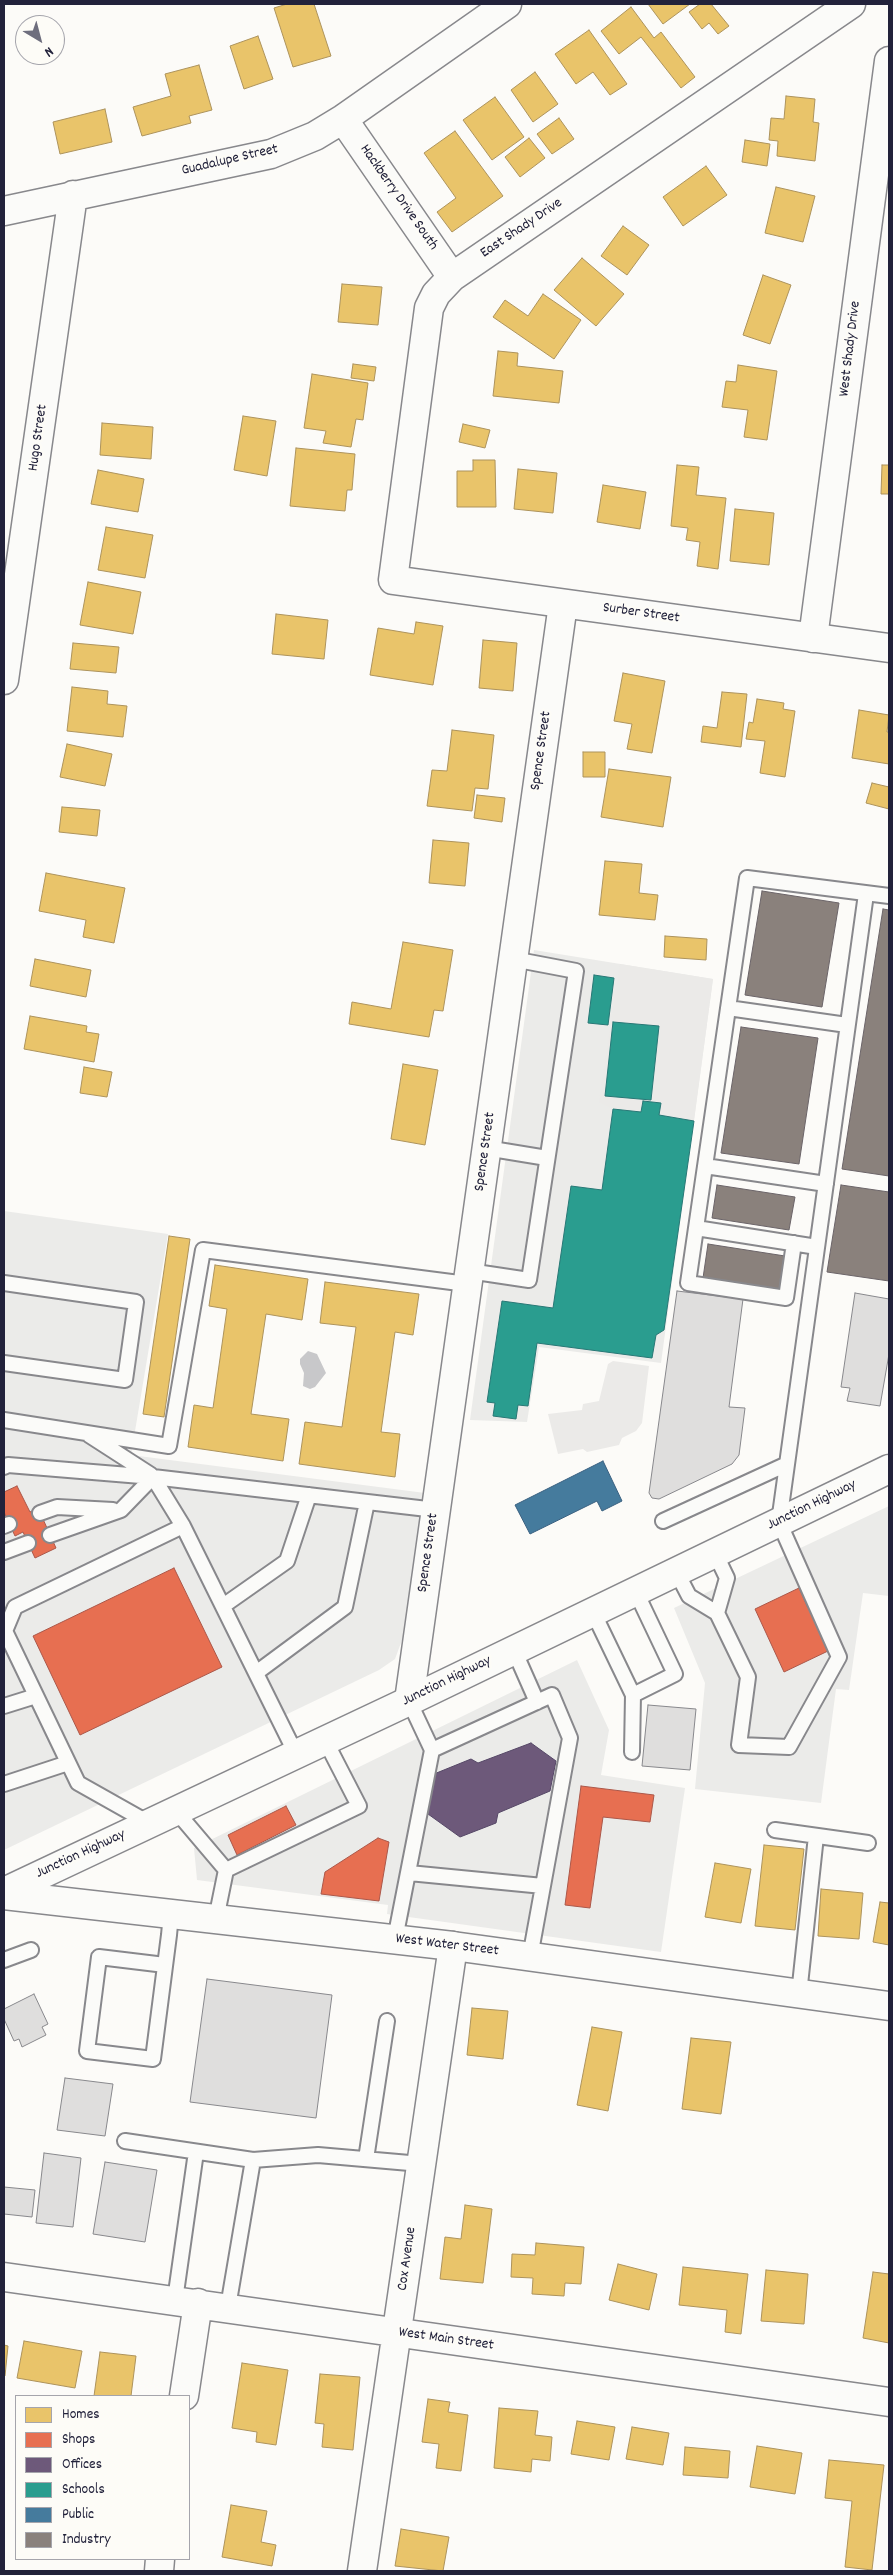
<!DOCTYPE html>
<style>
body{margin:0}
#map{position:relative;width:893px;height:2575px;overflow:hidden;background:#fcfbf8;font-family:Dekko,sans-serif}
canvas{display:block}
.frame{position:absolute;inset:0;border:5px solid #22223b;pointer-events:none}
.legend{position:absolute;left:15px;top:2395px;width:175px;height:165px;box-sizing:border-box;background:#fdfcf7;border:1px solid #a5a5ac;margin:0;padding:6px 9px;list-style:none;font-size:15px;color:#22223b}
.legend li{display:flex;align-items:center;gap:10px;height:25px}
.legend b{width:25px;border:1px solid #a5a5ac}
.north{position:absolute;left:15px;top:15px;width:50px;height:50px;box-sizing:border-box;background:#fdfcf7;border:1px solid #a5a5ac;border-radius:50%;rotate:143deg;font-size:14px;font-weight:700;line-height:20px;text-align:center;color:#22223b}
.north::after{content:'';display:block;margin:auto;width:18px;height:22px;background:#6e6e7d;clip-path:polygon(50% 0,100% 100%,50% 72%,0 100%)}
</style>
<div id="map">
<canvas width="893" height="2575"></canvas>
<div class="frame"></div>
<ul class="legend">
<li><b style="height:14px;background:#e9c46a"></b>Homes</li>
<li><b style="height:14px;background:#e76f51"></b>Shops</li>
<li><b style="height:14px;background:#6d597a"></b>Offices</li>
<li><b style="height:14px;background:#2a9d8f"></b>Schools</li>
<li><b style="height:14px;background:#457b9d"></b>Public</li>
<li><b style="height:14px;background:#8a817c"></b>Industry</li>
</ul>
<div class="north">N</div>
</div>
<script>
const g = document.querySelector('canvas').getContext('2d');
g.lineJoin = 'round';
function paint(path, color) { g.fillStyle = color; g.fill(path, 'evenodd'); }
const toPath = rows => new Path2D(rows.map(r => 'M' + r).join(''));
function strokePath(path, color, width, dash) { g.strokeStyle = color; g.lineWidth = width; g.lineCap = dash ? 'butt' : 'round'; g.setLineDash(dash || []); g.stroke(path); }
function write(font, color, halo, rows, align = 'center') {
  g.font = font + ' Dekko,sans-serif'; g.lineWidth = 5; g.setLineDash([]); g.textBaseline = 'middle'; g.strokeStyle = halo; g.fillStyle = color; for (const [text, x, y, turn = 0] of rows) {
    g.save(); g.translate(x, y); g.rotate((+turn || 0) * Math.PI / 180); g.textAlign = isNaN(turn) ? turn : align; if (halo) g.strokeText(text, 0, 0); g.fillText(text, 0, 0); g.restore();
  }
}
const built = toPath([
 [534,950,713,979,661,1363,539,1347,527,1422,470,1420],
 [4,1211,168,1234,131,1455,425,1493,405,1632,395,1659,379,1670,4,1850],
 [889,1506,889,1596,863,1593,849,1690,836,1689,821,1803,695,1789,705,1683,674,1608],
 [577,1660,609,1730,601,1775,685,1788,661,1952,387,1914,388,1905,197,1880,194,1848]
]);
const green = toPath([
 [620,964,713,979,694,1121,659,1115,661,1103,643,1101,641,1112,613,1109,599,1102],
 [613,1361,649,1366,642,1423,636,1431,622,1438,619,1445,587,1452,583,1449,558,1454,548,1414,582,1410,583,1404,599,1401,608,1364]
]);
const water = toPath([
 [308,1351,317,1354,326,1373,315,1387,310,1389,303,1386,304,1373,300,1364,300,1359]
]);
const homes = toPath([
 [287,4,314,4,331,56,293,67,274,8,287,4],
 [648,4,690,4,663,24,648,4],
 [700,4,711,4,729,26,718,34,709,23,702,29,689,12,700,4],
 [631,7,654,38,661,32,695,77,681,88,641,37,619,54,601,31,631,7],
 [589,30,627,84,610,95,593,72,576,84,555,54,589,30],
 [258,36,273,79,244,89,230,46,258,36],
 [199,65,212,110,189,116,191,123,142,136,133,107,171,96,165,74,199,65],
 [535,72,558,104,533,122,511,90,535,72],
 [786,96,815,99,813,122,819,123,815,161,777,156,778,141,769,140,771,118,784,119,786,96],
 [495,97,524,137,492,160,463,120,495,97],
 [105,109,112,142,60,154,53,122,105,109],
 [559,118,574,139,552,154,537,134,559,118],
 [455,131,503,196,452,232,437,212,456,198,424,153,455,131],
 [529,138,545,158,520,177,505,157,529,138],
 [745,140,770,144,767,166,742,162,745,140],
 [706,166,727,195,683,226,663,197,706,166],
 [776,187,815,196,803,242,765,233,776,187],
 [623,226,649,245,627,275,601,256,623,226],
 [582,258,624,294,596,326,554,290,582,258],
 [763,275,791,285,770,344,743,335,763,275],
 [342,284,382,287,378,325,338,322,342,284],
 [543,294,581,320,554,359,493,317,505,300,528,316,543,294],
 [498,351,518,353,517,366,563,371,559,403,493,396,498,351],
 [353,364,376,367,374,381,351,378,353,364],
 [738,365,777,371,767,440,744,437,748,410,722,407,726,381,736,382,738,365],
 [312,374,368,383,363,420,356,419,351,447,323,443,326,431,304,428,312,374],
 [243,416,276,421,267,476,234,470,243,416],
 [102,423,153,427,151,459,100,455,102,423],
 [463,424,490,430,485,448,459,442,463,424],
 [296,448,355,454,352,490,347,490,345,511,290,506,296,448],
 [473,460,495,460,496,507,457,507,457,471,473,471,473,460],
 [677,465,699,467,696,495,726,498,718,569,697,566,700,542,686,540,688,528,671,526,677,465],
 [882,465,889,465,889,494,881,494,882,465],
 [518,469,557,473,553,513,514,509,518,469],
 [98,470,144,479,138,512,91,504,98,470],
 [603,485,646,492,640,529,597,522,603,485],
 [735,509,774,513,769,565,730,561,735,509],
 [106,527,153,535,145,578,98,570,106,527],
 [88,582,141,592,133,634,80,625,88,582],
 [276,614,328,620,324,659,272,654,276,614],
 [416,622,443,626,433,685,370,675,378,628,414,634,416,622],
 [483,640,517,643,513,691,479,688,483,640],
 [73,643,119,647,116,673,70,669,73,643],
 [623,673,665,681,652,753,627,749,632,724,614,721,623,673],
 [72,687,108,691,107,704,127,706,123,737,67,731,72,687],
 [722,692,747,694,741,747,701,742,703,726,717,728,722,692],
 [757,699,784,703,783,709,795,711,785,777,760,773,765,741,746,739,749,722,753,723,757,699],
 [859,710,889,715,887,732,889,732,889,764,852,758,859,710],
 [452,730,494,735,488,789,475,788,472,811,427,806,432,770,447,771,452,730],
 [67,744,112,754,105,786,60,777,67,744],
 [583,752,605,752,605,777,583,777,583,752],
 [609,769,671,777,663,827,601,817,609,769],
 [872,783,889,787,889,809,866,803,872,783],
 [477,795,505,798,502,822,474,818,477,795],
 [62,807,100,810,97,836,59,832,62,807],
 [433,840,469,843,465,886,429,883,433,840],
 [605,861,642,864,639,893,658,895,655,920,599,915,605,861],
 [46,873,125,888,114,943,83,937,86,920,39,911,46,873],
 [665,936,707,939,706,960,664,957,665,936],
 [403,942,453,950,443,1011,434,1010,429,1037,349,1024,352,1002,391,1009,403,942],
 [35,959,91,970,86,997,30,986,35,959],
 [30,1016,87,1026,86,1032,99,1034,94,1062,24,1049,30,1016],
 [403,1064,438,1070,425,1145,391,1139,403,1064],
 [84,1067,112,1072,107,1097,80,1093,84,1067],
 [169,1236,190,1239,164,1417,143,1414,169,1236],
 [215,1265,308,1279,302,1320,266,1314,251,1414,289,1419,283,1461,188,1447,194,1405,213,1408,227,1309,209,1306,215,1265],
 [325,1282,419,1294,413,1335,395,1332,381,1432,400,1434,395,1477,299,1464,305,1422,342,1427,356,1327,320,1323,325,1282],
 [764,1845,804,1849,795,1930,755,1926,764,1845],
 [715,1863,751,1869,741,1923,705,1917,715,1863],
 [821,1889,863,1893,859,1939,818,1936,821,1889],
 [880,1902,889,1903,889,1945,873,1942,880,1902],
 [472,2008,508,2011,503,2059,467,2055,472,2008],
 [592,2027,622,2032,608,2111,577,2105,592,2027],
 [691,2038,731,2042,721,2114,682,2109,691,2038],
 [465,2205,492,2209,483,2283,440,2279,445,2237,461,2239,465,2205],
 [536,2243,584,2247,581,2284,565,2283,564,2296,532,2294,533,2278,511,2277,512,2254,535,2255,536,2243],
 [618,2264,657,2274,649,2310,609,2300,618,2264],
 [683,2267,748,2274,741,2334,725,2332,727,2310,679,2305,683,2267],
 [766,2270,808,2274,804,2324,761,2321,766,2270],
 [873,2272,889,2274,889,2343,863,2338,873,2272],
 [24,2341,82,2351,75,2388,17,2378,24,2341],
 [4,2345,8,2346,5,2376,4,2376,4,2345],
 [100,2352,136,2356,131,2396,94,2396,100,2352],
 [242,2363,288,2370,276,2445,256,2442,257,2432,232,2428,242,2363],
 [320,2374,360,2377,353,2450,322,2447,324,2424,315,2423,320,2374],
 [428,2399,450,2402,448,2412,468,2415,461,2471,436,2468,439,2444,422,2442,428,2399],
 [499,2408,538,2411,535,2435,552,2437,550,2461,532,2459,531,2472,494,2468,499,2408],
 [577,2421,615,2427,609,2460,571,2454,577,2421],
 [632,2427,669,2433,663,2465,626,2459,632,2427],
 [757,2446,802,2453,795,2494,750,2487,757,2446],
 [685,2447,730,2451,728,2478,683,2475,685,2447],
 [829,2460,884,2465,872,2570,845,2567,852,2501,825,2498,829,2460],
 [231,2505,267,2511,261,2542,276,2545,272,2566,222,2557,231,2505],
 [401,2529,449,2537,443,2571,395,2566,401,2529]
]);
const shops = toPath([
 [17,1486,30,1512,38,1508,56,1548,35,1558,23,1532,15,1536,4,1512,4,1492,17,1486],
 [174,1568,222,1667,80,1735,33,1636,174,1568],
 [799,1588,808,1608,814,1605,818,1615,813,1618,828,1651,784,1672,755,1609,799,1588],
 [581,1786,654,1795,650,1822,603,1817,590,1908,565,1905,581,1786],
 [286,1806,296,1825,237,1855,228,1835,286,1806],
 [378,1838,389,1842,379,1901,321,1894,325,1872,378,1838]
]);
const offices = toPath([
 [531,1743,556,1761,550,1791,498,1813,496,1823,460,1837,428,1814,434,1774,471,1759,478,1763,531,1743]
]);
const schools = toPath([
 [594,975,614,978,608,1025,588,1023,594,975],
 [613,1022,659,1026,651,1100,605,1096,613,1022],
 [643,1101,661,1103,659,1115,694,1121,664,1330,656,1335,652,1358,537,1343,528,1406,518,1405,516,1419,493,1416,495,1403,487,1402,502,1301,553,1308,571,1186,602,1190,613,1109,641,1112,643,1101]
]);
const public = toPath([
 [603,1461,622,1501,602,1511,597,1501,530,1534,515,1505,603,1461]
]);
const industry = toPath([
 [762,891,839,903,822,1007,745,995,762,891],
 [883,909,889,910,889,1176,842,1169,883,909],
 [741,1027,818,1038,799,1164,721,1153,741,1027],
 [717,1185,795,1197,789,1230,712,1218,717,1185],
 [841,1185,889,1192,889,1281,827,1272,841,1185],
 [708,1244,785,1256,780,1290,703,1278,708,1244]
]);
const building = toPath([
 [677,1291,743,1299,729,1407,745,1408,739,1455,732,1464,659,1499,652,1498,649,1493,677,1291],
 [855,1293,889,1299,889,1354,880,1406,847,1401,850,1388,841,1387,855,1293],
 [648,1705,696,1709,690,1770,642,1766,648,1705],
 [207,1979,332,1995,316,2118,190,2102,207,1979],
 [34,1994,48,2024,42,2027,46,2035,22,2047,19,2039,14,2041,4,2019,4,2009,34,1994],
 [65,2078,113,2084,105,2136,57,2130,65,2078],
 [44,2153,81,2158,73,2227,36,2223,44,2153],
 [105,2162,157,2170,145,2242,93,2234,105,2162],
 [4,2187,35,2190,32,2217,4,2214,4,2187]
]);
const service = toPath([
 [728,1008,847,1025],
 [486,1148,547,1158],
 [705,1166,826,1184],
 [696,1228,817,1247],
 [794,1243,786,1298,688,1283,747,878,889,896],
 [469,1271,529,1280,576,971,513,959],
 [4,1283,136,1302,125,1380,4,1363],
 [4,1420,169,1446,203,1250,467,1284],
 [89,1435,151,1475],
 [4,1467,8,1465,153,1477,436,1510],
 [40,1513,57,1507,113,1510],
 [663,1521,787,1464],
 [4,1526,9,1524],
 [50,1535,121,1510,153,1477,183,1526],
 [4,1552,28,1543],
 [715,1553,727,1578,717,1613],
 [676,1571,689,1596,717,1613,748,1677,739,1745,789,1747,839,1657,779,1522,866,894],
 [223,1606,287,1561,309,1495],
 [593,1612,633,1695,632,1752],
 [514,1650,537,1702],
 [256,1673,345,1607,367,1502],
 [633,1695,675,1674,636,1592],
 [4,1706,36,1696],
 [432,1750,552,1695,570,1738,530,1957],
 [4,1784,68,1763],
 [176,1811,226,1870],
 [149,1823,78,1783,5,1631,15,1607,183,1526,296,1754],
 [775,1830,868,1843],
 [409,1873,543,1886],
 [216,1919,226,1870,359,1806,325,1740],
 [395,1939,432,1750,409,1701],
 [4,1960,31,1950],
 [165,1965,99,1957,87,2051,153,2059,169,1935,171,1914],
 [799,1994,816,1836],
 [125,2141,253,2160,318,2155,421,2164],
 [366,2159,387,2021],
 [175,2300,196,2152],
 [228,2307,253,2160]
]);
const minor = toPath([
 [851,4,452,277,436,294,429,308,393,580,889,648],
 [343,119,452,277],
 [4,211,271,154,315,136,343,119,507,4],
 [813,638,889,61],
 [4,680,73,195],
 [409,1701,563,604],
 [4,2277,889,2402],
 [184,2396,198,2303],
 [159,2571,160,2559],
 [362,2571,453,1946]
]);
const tertiary = toPath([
 [4,1895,453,1946,889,2006]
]);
const secondary = toPath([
 [4,1892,409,1701,889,1469]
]);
const streetNames = [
 ["Guadalupe Street",230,161,-13],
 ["Hackberry Drive South",398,198,55],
 ["East Shady Drive",522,229,-34],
 ["West Shady Drive",851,349,-83],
 ["Hugo Street",39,438,-82],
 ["Surber Street",641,614,8],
 ["Spence Street",542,751,-82],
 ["Spence Street",486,1152,-82],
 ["Junction Highway",812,1506,-26],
 ["Spence Street",429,1553,-82],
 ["Junction Highway",447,1682,-26],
 ["Junction Highway",81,1855,-25],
 ["West Water Street",447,1946,7],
 ["Cox Avenue",408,2259,-82],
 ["West Main Street",446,2340,8]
];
paint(built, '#ebebe9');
paint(green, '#ebeae8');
paint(water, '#c8c8ca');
paint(homes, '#e9c46a');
strokePath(homes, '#ad935c', 1);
paint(shops, '#e76f51');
strokePath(shops, '#ac584a', 1);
paint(offices, '#6d597a');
strokePath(offices, '#564867', 1);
paint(schools, '#2a9d8f');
strokePath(schools, '#287876', 1);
paint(public, '#457b9d');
strokePath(public, '#3a6080', 1);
paint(industry, '#8a817c');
strokePath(industry, '#6b6468', 1);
paint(building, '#dfdedd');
strokePath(building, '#88888c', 1);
strokePath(service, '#88888c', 18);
strokePath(minor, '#88888c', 31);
strokePath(tertiary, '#88888c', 31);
strokePath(secondary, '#88888c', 31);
strokePath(service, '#fbfbf9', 14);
strokePath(minor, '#fbfbf9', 28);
strokePath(tertiary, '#fbfbf9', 28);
strokePath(secondary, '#fbfbf9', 28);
write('15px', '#22223b', '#fdfcf7', streetNames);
</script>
